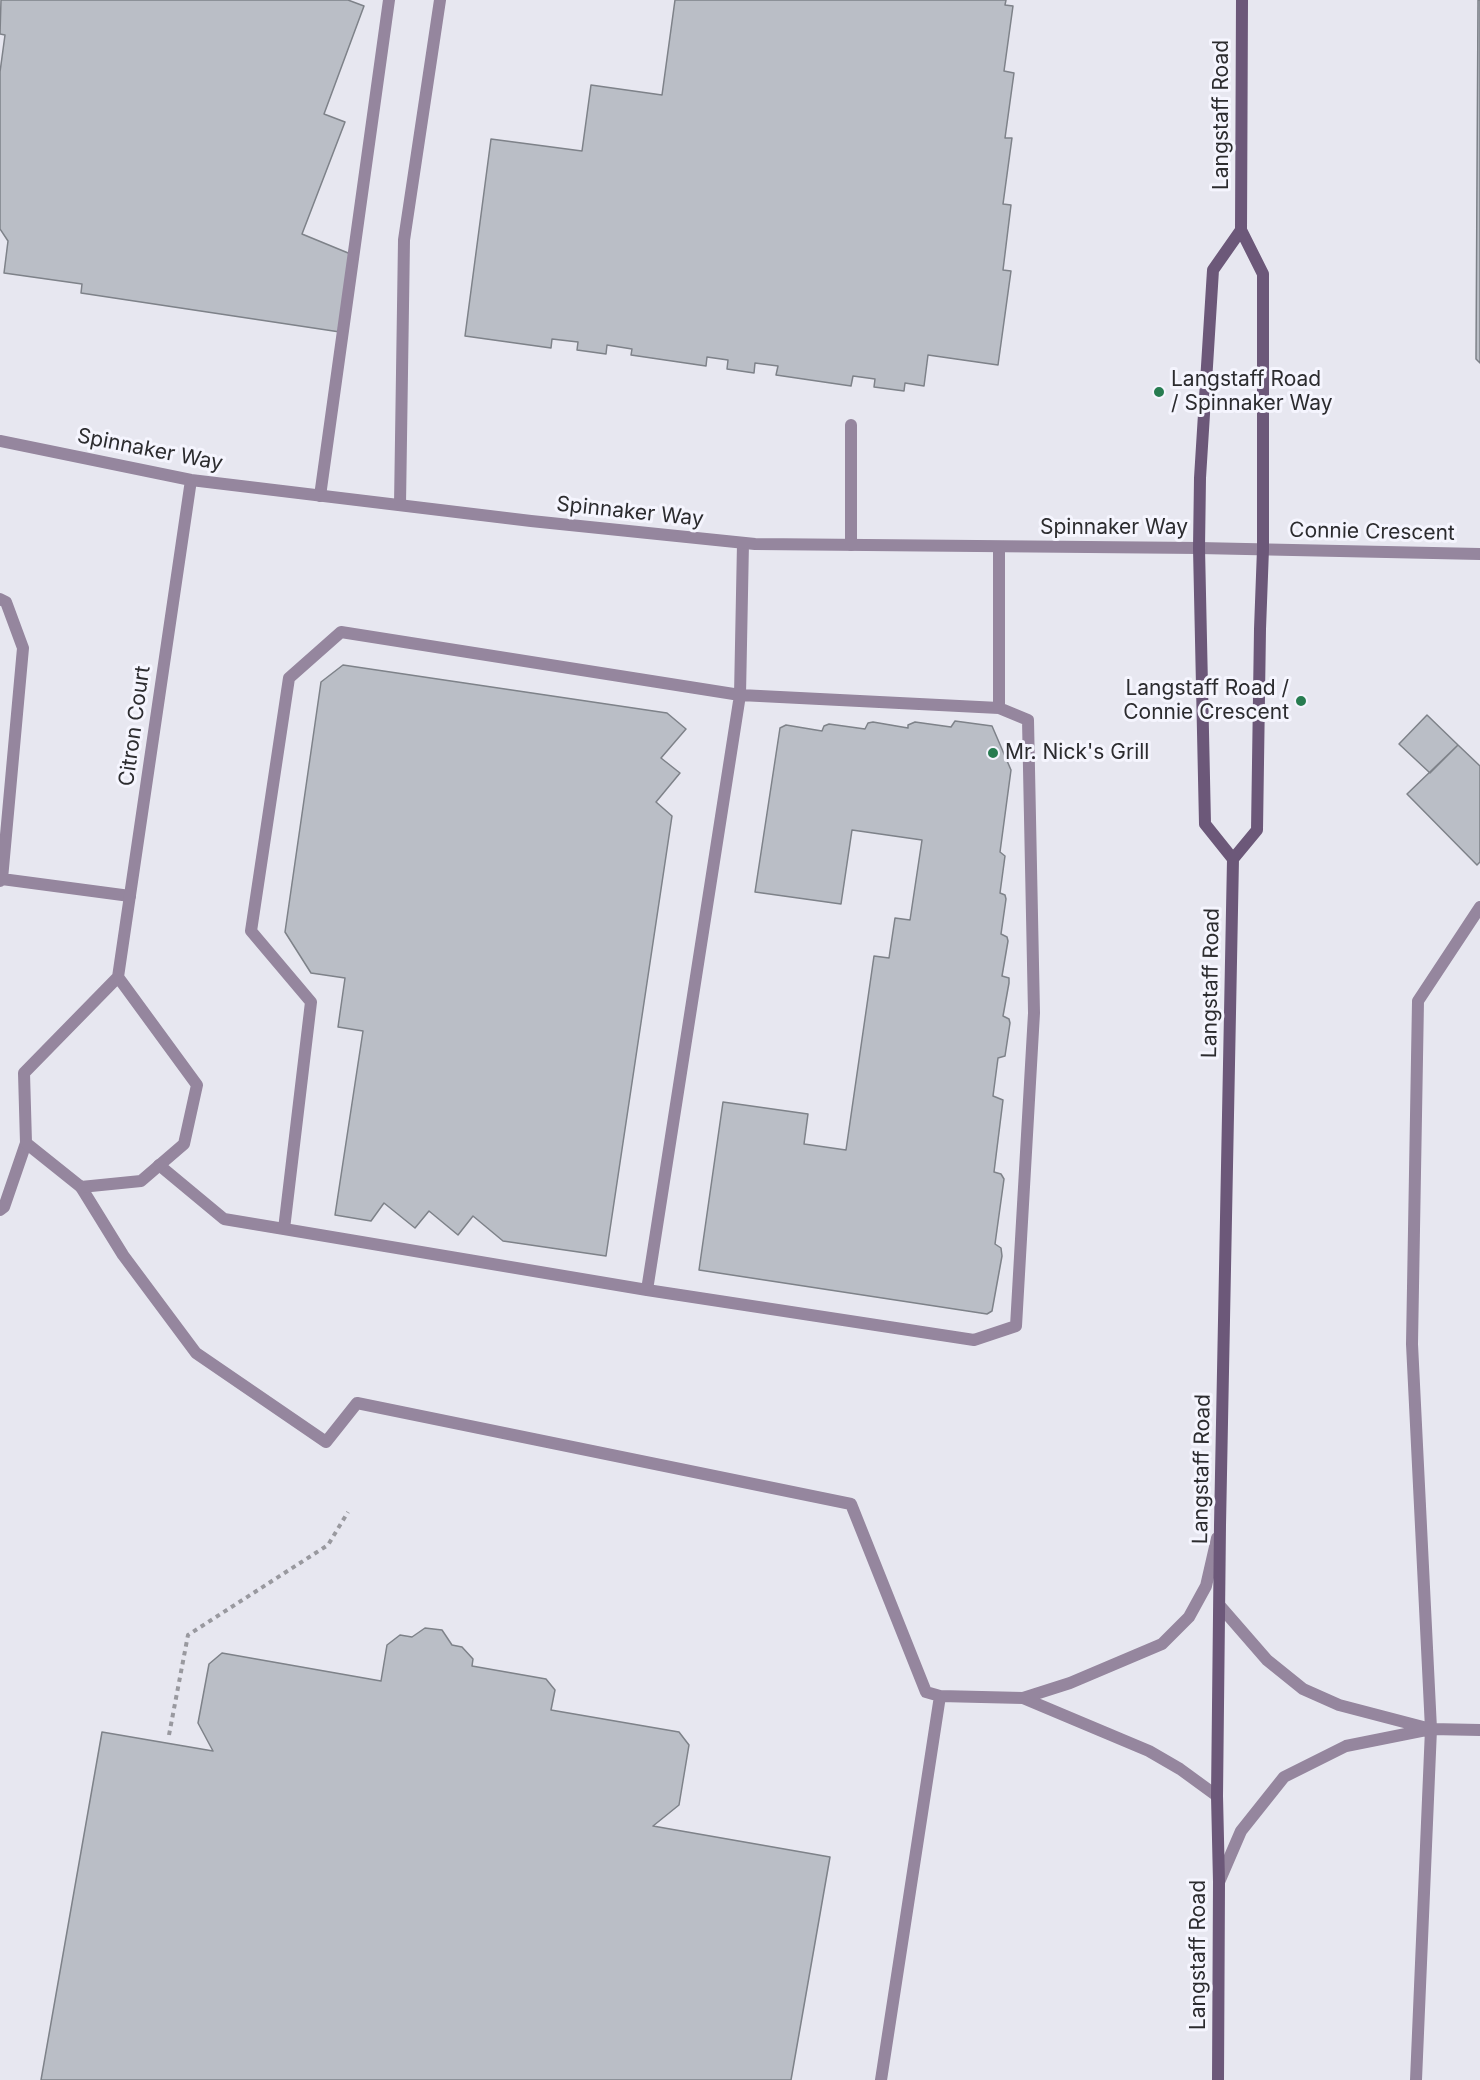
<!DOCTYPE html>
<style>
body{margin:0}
canvas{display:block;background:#e7e7f0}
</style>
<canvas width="1480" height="2080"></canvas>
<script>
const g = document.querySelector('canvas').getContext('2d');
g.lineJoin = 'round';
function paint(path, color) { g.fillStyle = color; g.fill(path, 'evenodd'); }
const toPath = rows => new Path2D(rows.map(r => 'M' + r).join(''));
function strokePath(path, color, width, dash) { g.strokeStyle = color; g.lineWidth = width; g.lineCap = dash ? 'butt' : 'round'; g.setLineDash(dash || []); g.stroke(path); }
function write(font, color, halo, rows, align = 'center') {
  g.font = font + ' Inter,sans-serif'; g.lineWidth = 6; g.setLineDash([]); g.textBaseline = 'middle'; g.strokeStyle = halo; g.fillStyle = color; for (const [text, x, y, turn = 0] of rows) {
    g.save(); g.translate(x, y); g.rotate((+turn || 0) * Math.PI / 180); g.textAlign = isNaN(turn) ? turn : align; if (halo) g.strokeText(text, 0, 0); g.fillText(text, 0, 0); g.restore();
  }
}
const building = toPath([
 [1,0,348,0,364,6,324,114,345,122,302,234,353,255,340,332,81,293,82,284,4,273,8,241,0,229,0,72,5,35,0,34,1,0],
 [675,0,1006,0,1005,5,1013,6,1004,71,1014,73,1005,138,1012,138,1003,204,1011,205,1003,270,1011,271,998,365,928,355,924,386,905,383,904,391,874,387,875,379,853,376,851,386,776,375,778,366,755,363,754,373,727,369,728,360,707,357,706,366,631,355,632,349,607,345,606,354,577,350,578,342,552,339,551,348,465,336,491,139,582,151,591,85,662,95,675,0],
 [1478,0,1480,0,1480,363,1476,359,1478,0],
 [343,665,667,713,686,729,661,758,680,773,656,802,672,816,606,1256,503,1241,473,1216,458,1235,429,1211,415,1228,384,1203,371,1221,335,1215,363,1031,338,1027,345,978,311,973,285,932,321,682,343,665],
 [1427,715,1458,745,1430,773,1399,744,1427,715],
 [955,721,992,726,1011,770,1000,852,1005,856,1000,893,1005,895,1006,899,1001,934,1007,937,1008,941,1002,976,1009,978,1009,983,1003,1016,1009,1019,1010,1023,1005,1056,998,1058,993,1096,1003,1100,994,1172,1001,1174,1004,1179,995,1244,1001,1248,1002,1256,992,1311,987,1314,699,1270,723,1102,808,1114,804,1144,846,1150,874,956,889,958,895,918,910,920,922,840,852,830,841,904,755,892,780,728,786,725,822,731,824,726,829,724,865,729,868,723,873,722,908,728,908,725,915,722,951,727,955,721],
 [1458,745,1480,766,1480,862,1477,865,1407,794,1458,745],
 [425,1628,442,1630,452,1645,462,1647,473,1659,472,1666,546,1679,555,1690,551,1710,679,1732,689,1745,679,1805,653,1826,830,1857,791,2080,41,2080,102,1732,213,1751,198,1723,209,1664,222,1653,381,1681,387,1645,400,1635,412,1637,425,1628]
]);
const path = toPath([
 [169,1735,188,1635,328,1545,348,1512]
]);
const service = toPath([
 [851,425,851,545],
 [320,496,389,0],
 [400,505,404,240,440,0],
 [743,543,740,695,999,708,999,547],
 [0,599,6,602,23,648,2,879,0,881],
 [2,879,130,896],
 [159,1165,224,1219,284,1229,647,1290,740,695,341,632,289,678,251,931,311,1002,284,1229],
 [81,1187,123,1255,196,1353,326,1442,357,1403,851,1504,926,1692,940,1696,1023,1698,1070,1683,1162,1644,1189,1617,1206,1586,1217,1538],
 [0,1210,4,1207,26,1143],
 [647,1290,974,1340,1016,1326,1034,1013,1028,720,999,708],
 [1220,1606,1267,1660,1303,1689,1339,1705,1427,1728],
 [1023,1698,1149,1751,1180,1769,1217,1796],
 [1219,1882,1241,1831,1284,1777,1346,1746,1431,1729,1480,1730],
 [881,2080,940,1696],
 [1416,2080,1431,1729,1412,1344,1418,1001,1480,907]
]);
const minor = toPath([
 [0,441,191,480,531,521,755,544,1199,548,1480,554],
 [118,977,197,1085,184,1144,141,1181,81,1187,26,1143,24,1073,118,977,191,480]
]);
const secondary = toPath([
 [1233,859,1205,824,1199,548,1200,478,1213,270,1241,230],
 [1218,2080,1219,1882,1217,1796,1220,1525,1233,859,1257,830,1260,629,1263,549,1263,274,1241,230,1242,0]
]);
const markers = [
 [1159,392,6,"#277c50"],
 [1301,701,6,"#277c50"],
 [993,753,6,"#277c50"]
];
const streetNames = [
 ["Langstaff Road",1222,115,-90],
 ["Spinnaker Way",150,450,11],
 ["Spinnaker Way",630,512,6],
 ["Spinnaker Way",1114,528],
 ["Connie Crescent",1372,532,1],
 ["Citron Court",135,726,-82],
 ["Langstaff Road",1211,983,-89],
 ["Langstaff Road",1202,1469,-89],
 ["Langstaff Road",1199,1955,-90]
];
const poiNames = [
 ["Langstaff Road",1171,380],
 ["/ Spinnaker Way",1171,404],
 ["Langstaff Road /",1289,689,"right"],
 ["Connie Crescent",1289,713,"right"],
 ["Mr. Nick's Grill",1005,753]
];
paint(building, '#babec6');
strokePath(building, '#7e8289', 1.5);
strokePath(path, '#99999f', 4, [4.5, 4.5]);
strokePath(service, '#95869e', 12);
strokePath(minor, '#95869e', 12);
strokePath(secondary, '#6c5879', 12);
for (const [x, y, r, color] of markers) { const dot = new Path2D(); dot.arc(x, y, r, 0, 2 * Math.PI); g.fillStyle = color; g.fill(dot); strokePath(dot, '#f5f5fe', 2); }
write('21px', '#2c2c2f', '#f5f5fe', streetNames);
write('21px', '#2c2c2f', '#f5f5fe', poiNames, 'left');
</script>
